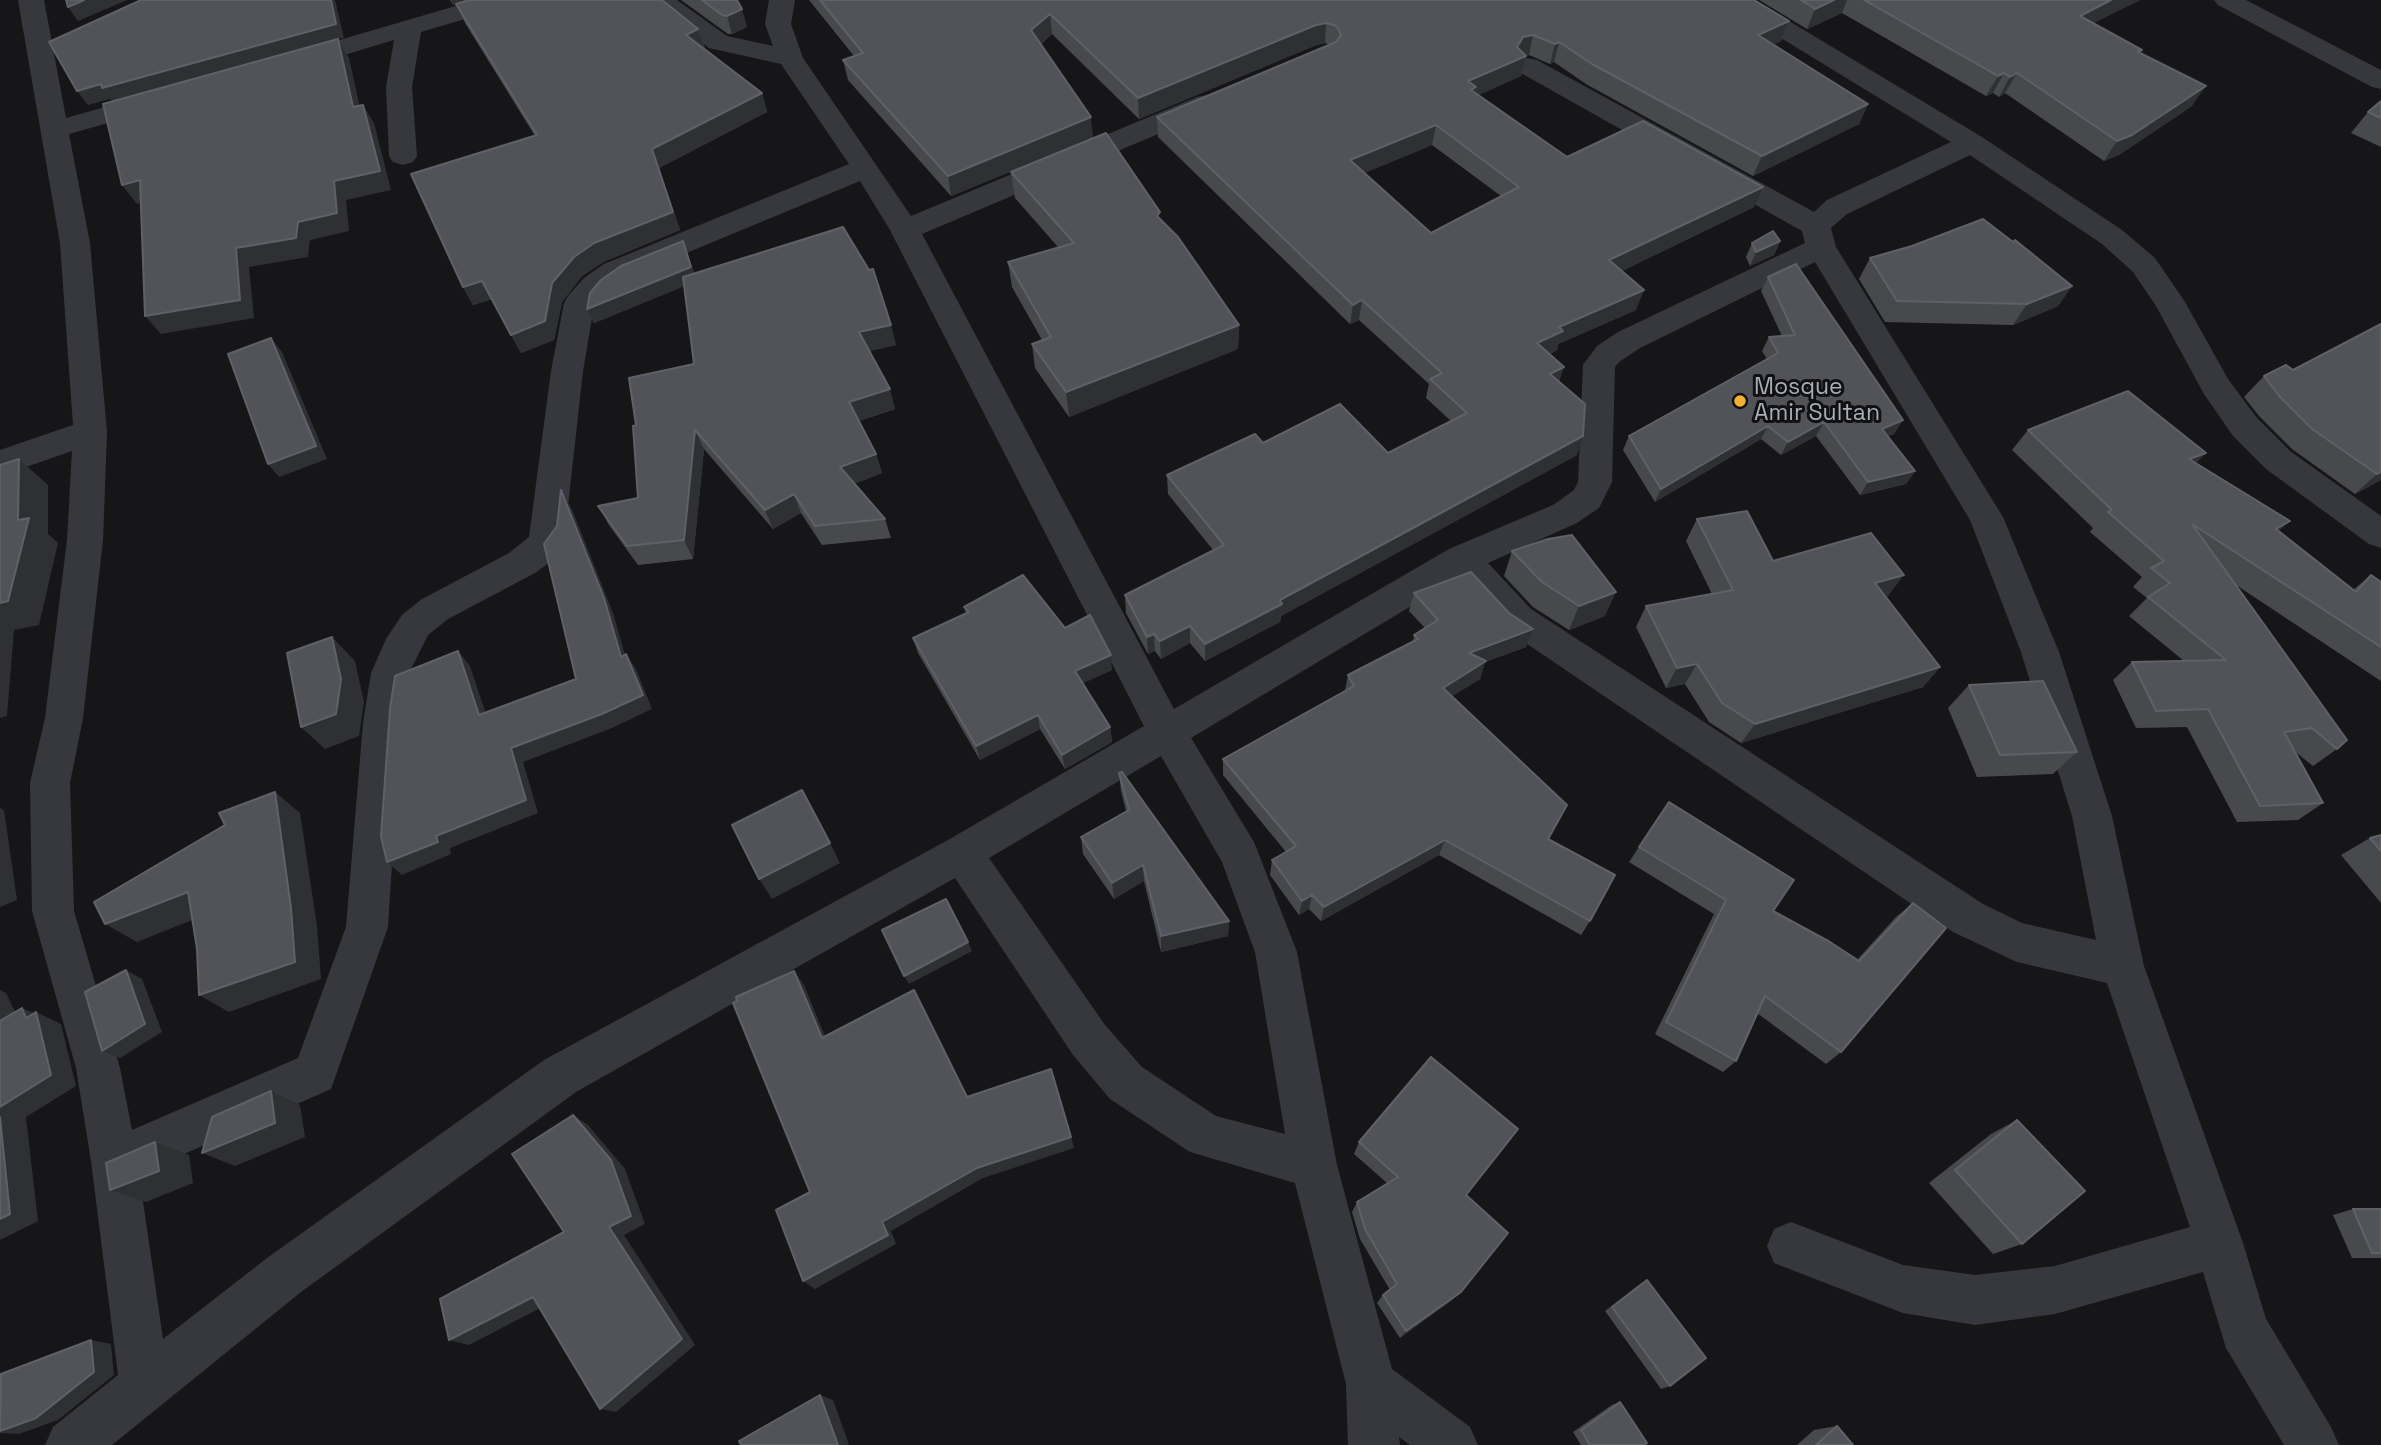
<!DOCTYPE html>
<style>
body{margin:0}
canvas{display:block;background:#161618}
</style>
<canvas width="2381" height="1445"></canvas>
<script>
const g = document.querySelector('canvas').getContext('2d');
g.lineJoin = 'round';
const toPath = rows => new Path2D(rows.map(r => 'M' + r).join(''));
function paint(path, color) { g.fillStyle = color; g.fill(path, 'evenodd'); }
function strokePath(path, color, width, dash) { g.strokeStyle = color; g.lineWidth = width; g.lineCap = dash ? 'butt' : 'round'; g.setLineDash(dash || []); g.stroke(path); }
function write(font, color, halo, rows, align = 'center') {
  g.font = font + ' "Space Grotesk",sans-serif'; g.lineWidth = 6; g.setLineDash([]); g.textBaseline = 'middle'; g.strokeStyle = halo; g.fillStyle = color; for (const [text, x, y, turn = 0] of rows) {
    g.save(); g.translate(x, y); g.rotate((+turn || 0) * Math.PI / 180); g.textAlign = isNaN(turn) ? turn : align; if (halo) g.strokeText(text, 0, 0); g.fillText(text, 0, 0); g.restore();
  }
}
const minor = toPath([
 [18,0,44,0,66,118,155,93,165,95,169,101,165,107,69,134,90,243,107,432,103,540,83,718,70,783,74,911,120,1068,132,1130,298,1058,346,927,363,723,371,673,386,639,402,615,422,599,509,553,529,537,551,371,564,303,568,296,584,278,604,264,849,164,781,64,709,48,648,0,677,0,727,36,773,46,765,24,769,0,795,0,791,24,803,58,911,216,1197,97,1207,95,1217,97,1221,103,1217,109,922,234,1174,709,1449,549,1553,505,1574,490,1578,482,1583,365,1597,346,1618,332,1805,243,1802,231,1519,72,1515,66,1519,60,1528,58,1537,60,1814,212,1827,200,1951,142,1727,5,1723,0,1754,0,1982,137,2122,230,2155,258,2185,302,2228,379,2257,418,2290,451,2381,516,2381,548,2369,544,2266,469,2233,436,2204,394,2156,306,2133,272,2102,244,1970,155,1847,214,1831,228,1836,247,2003,517,2059,652,2112,816,2144,966,2243,1243,2266,1319,2331,1427,2339,1445,2284,1445,2226,1348,2203,1272,2055,1314,1975,1325,1903,1313,1774,1263,1767,1246,1774,1229,1791,1222,1903,1265,1975,1275,2055,1266,2190,1227,2107,983,2017,962,1953,932,1505,629,1458,578,1191,738,1254,842,1297,952,1337,1165,1392,1369,1470,1427,1478,1445,1410,1445,1399,1437,1400,1445,1348,1445,1346,1384,1295,1183,1190,1152,1110,1099,1073,1055,955,878,576,1092,301,1292,112,1445,45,1445,53,1427,118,1375,91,1161,76,1068,32,911,30,783,45,718,67,540,72,451,0,476,0,450,73,425,60,243,18,0],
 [860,181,890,230,1144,726,948,840,544,1060,267,1258,163,1339,139,1174,331,1089,388,927,401,723,409,673,428,635,448,619,535,573,550,562,564,542,583,371,594,306,606,292,626,278,860,181],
 [1815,262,1970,520,2021,652,2072,816,2096,940,2022,923,1983,904,1531,609,1488,563,1577,523,1599,508,1612,482,1615,367,1619,362,1640,348,1815,262],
 [1161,756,1222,862,1255,952,1285,1134,1216,1116,1142,1067,1105,1025,989,858,1161,756],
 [476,0,516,0,512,5,421,32,412,87,417,156,413,162,403,165,393,162,389,156,386,87,394,40,294,70,285,68,281,62,285,56,476,0],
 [2214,0,2246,0,2381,70,2381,89,2372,87,2218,5,2214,0]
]);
const wall = toPath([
 [450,0,662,0,698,29,705,48,703,48,762,93,767,112,659,168,680,230,603,262,582,276,562,302,554,340,521,353,492,299,473,305,463,287,535,136,465,23,456,4,453,5],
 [681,0,737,0,747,27,732,34,728,34],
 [809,0,1754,0,1789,21,1781,41,1773,45,1868,104,1859,124,1753,176,1586,84,1554,62,1550,64,1529,55,1526,56,1521,76,1478,95,1567,157,1754,207,1622,271,1636,310,1558,344,1557,350,1550,354,1560,382,1577,455,1281,616,1280,622,1205,661,1190,643,1161,659,1155,651,1148,654,1126,613,1125,595,1213,550,1168,494,1167,475,1263,443,1388,453,1451,421,1426,398,1429,384,1359,320,1350,324,1158,137,1157,117,1330,45,1325,43,1314,46,1139,119,1052,34,1041,44,1093,138,951,196,848,80,843,60,854,56],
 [1432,145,1501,196,1431,233,1364,173],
 [1759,0,2140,0,2093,23,2142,50,2140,53,2192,106,2119,155,2104,161,2005,93,1999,97,1993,93,1986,96,1842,13,1807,29],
 [2381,101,2381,147,2351,133,2368,112],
 [1011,172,1161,220,1239,325,1238,349,1069,417,1035,368,1032,344,1042,340,1012,287,1008,262,1058,247,1015,198],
 [683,241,694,273,896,345,869,351,895,409,859,421,876,454,882,473,854,484,885,519,891,538,822,545,801,513,773,529,704,449,693,559,638,565,609,525,598,506,638,498,636,425,694,364,684,286,594,323,587,309],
 [1780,241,1774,255,1750,266,1746,257,1752,243],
 [2013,242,2072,286,2058,306,2013,325,1885,322,1859,279,1870,258],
 [1768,277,1903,420,1894,434,1888,436,1915,471,1906,484,1860,495,1816,436,1781,455,1761,439,1655,502,1623,450,1629,436,1767,359,1762,351,1769,337,1782,336,1761,291],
 [2381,324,2381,480,2355,494,2292,449,2259,416,2244,397,2264,376,2293,370],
 [2028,430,2196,463,2279,532,2353,590,2371,575,2381,582,2381,681,2236,585,2337,749,2313,766,2293,750,2323,803,2298,820,2237,822,2187,727,2136,728,2113,680,2132,662,2184,661,2129,616,2147,598,2133,587,2142,577,2090,532,2093,528,2012,450],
 [1697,519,1773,561,1888,596,1885,597,1940,667,1923,687,1741,743,1709,722,1685,684,1666,688,1636,627,1646,606,1712,594,1686,541],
 [1512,551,1605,616,1569,630,1533,607,1504,576],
 [1414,593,1526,647,1485,662,1480,679,1452,696,1567,805,1549,839,1590,921,1581,935,1439,855,1321,921,1309,909,1299,915,1270,875,1272,860,1286,852,1223,775,1223,759,1345,691,1348,675,1413,641,1414,635,1425,628,1409,611],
 [964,607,1065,628,1112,670,1082,683,1110,727,1112,742,1065,769,1040,729,980,760,918,653,913,638,966,614],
 [1969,685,2077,752,2053,774,1977,777,1948,708],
 [1119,773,1229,921,1228,936,1161,952,1144,881,1114,899,1083,854,1081,837,1126,811,1121,791],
 [2381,835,2381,903,2341,855,2370,838],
 [1639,847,1773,911,1857,960,1896,917,1913,903,1841,1052,1826,1064,1757,1013,1736,1061,1723,1072,1655,1034,1714,914,1629,862],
 [2017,1120,2022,1244,1993,1254,1929,1183,1991,1134],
 [1359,1142,1466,1195,1461,1292,1452,1300,1400,1338,1377,1303,1383,1295,1390,1290,1360,1239,1352,1212,1357,1202,1387,1183,1354,1154],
 [2353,1209,2381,1209,2381,1258,2352,1258,2333,1215],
 [1647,1280,1670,1386,1661,1389,1605,1311,1639,1285],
 [1620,1402,1644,1445,1581,1445,1573,1432,1612,1405],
 [1837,1426,1853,1445,1797,1445,1814,1430]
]);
const shadedWall = toPath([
 [84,0,127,0,78,21,68,7],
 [331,0,335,0,344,38,338,39,349,58,364,126,113,102,110,99,88,105,77,91],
 [451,0,469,0,453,5],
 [1834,0,1847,0,1842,13,1807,29,1815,9],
 [2111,0,2140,0,2068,36,2080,16],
 [742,9,747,27,732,34,727,16],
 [1050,14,1052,34,1033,50,1031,30],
 [1789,21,1781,41,1750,56,1758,35],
 [1326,23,1325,43,1314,46,1139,119,1138,98,1316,25],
 [698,29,705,48,692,54,686,35],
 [1533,35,1529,55,1518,57,1526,56,1521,76,1475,97,1472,108,1468,81,1517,47,1523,37],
 [1559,42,1554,62,1550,64,1555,44],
 [2004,73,1993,93,1986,96,1998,76],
 [2017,73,2005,93,1999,97,2010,77],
 [2206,86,2192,106,2119,155,2104,161,2117,141],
 [762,93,767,112,659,168,680,230,603,262,582,276,562,302,554,340,521,353,511,335,552,283,652,149],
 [1868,104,1859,124,1753,176,1762,156],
 [363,105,374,123,391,190,346,200,349,231,310,240,308,257,249,267,254,318,161,334,145,316,236,248,298,222,334,181],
 [1091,117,1093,138,951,196,948,176],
 [1436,125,1432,145,1348,180,1350,160],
 [140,180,154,199,137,204,122,185],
 [1763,187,1754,207,1603,280,1609,260],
 [683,241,697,281,594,323,587,309],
 [1780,241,1774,255,1750,266,1756,252],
 [482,281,492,299,473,305,463,287],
 [2072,286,2058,306,2013,325,2027,304],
 [1644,290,1636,310,1558,344,1557,350,1532,363,1537,343,1559,327],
 [1362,300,1359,320,1350,324,1353,305],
 [891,325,896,345,865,352,859,332],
 [1239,325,1238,349,1069,417,1066,392],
 [271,338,282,352,327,459,279,477,268,464],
 [1564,367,1558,386,1550,374],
 [890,389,895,409,855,422,849,402],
 [1903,420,1894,434,1874,442,1882,429],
 [1824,422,1816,436,1781,455,1788,442],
 [1768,426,1761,439,1655,502,1661,489],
 [695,430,704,449,693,559,684,540],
 [1583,436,1577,455,1281,616,1280,622,1205,661,1205,644,1280,600],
 [2206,453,2187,473,2189,459],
 [876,454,882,473,846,487,840,467],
 [19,459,48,485,48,534,58,543,39,625,14,630,7,716,0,718,0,603,18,520],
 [1915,471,1906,484,1860,495,1868,482],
 [2381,472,2381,480,2355,494,2377,474],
 [561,490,571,507,613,613,630,672,621,657],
 [794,494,801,513,773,529,765,510],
 [2290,521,2269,540,2276,529],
 [1904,575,1888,596,1859,604,1875,583],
 [1616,592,1605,616,1569,630,1579,606],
 [1190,626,1190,643,1161,659,1160,641],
 [1533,629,1526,647,1485,662,1480,679,1438,705,1443,688,1469,653],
 [1154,634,1155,651,1148,654,1147,637],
 [332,637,355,661,364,702,359,736,325,749,301,727],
 [458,651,470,666,491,729,479,715],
 [626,654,636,669,652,709,612,728,523,762,538,813,450,848,451,854,402,875,387,862,436,836,511,748],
 [1111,655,1112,670,1077,686,1075,671],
 [1697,664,1685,684,1666,688,1677,668],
 [1940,667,1923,687,1741,743,1755,724],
 [1038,715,1040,729,980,760,976,746],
 [1110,727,1112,742,1065,769,1062,755],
 [275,792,300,813,317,926,321,979,229,1012,199,995],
 [0,808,4,810,17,900,0,907],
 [1445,840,1439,855,1321,921,1324,907],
 [830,843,840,863,772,899,759,879],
 [1143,865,1144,881,1114,899,1112,883],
 [188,892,217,910,137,942,105,924],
 [1312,895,1309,909,1299,915,1302,901],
 [1229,921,1228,936,1161,952,1161,936],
 [968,942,972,951,909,984,904,976],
 [126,970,142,979,162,1032,120,1058,102,1051],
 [794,971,804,985,831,1051,822,1038],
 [0,990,6,993,25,1033,0,1022],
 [22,1008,36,1014,36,1012,61,1024,76,1086,26,1117,38,1221,0,1240,0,1107,26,1018],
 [271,1091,300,1105,305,1137,235,1166,202,1153],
 [573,1115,588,1125,625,1169,645,1224,624,1235,695,1345,616,1412,600,1409,609,1227],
 [1071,1137,1074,1148,983,1178,891,1231,896,1244,815,1289,803,1281,882,1222,977,1168],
 [155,1142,189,1155,193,1183,146,1202,110,1190],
 [1461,1292,1452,1300,1400,1338,1406,1331],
 [533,1297,550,1303,469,1345,449,1340],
 [91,1340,111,1344,114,1375,58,1420,19,1434,0,1433,0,1431],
 [820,1395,833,1400,849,1445,838,1445]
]);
const building = toPath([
 [66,0,84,0,68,7,66,0],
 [141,0,331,0,336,24,102,88,101,84,77,91,49,42,141,0],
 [469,0,662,0,698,29,686,35,762,93,652,149,673,212,594,243,574,257,552,283,545,321,511,335,482,281,463,287,411,174,537,135,456,4,469,0],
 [702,0,737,0,742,9,727,16,722,15,702,0],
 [820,0,1754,0,1789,21,1758,35,1868,104,1762,156,1592,64,1559,42,1555,44,1533,35,1523,37,1517,47,1526,56,1468,81,1476,87,1471,90,1567,157,1643,121,1763,187,1609,260,1644,290,1559,327,1563,331,1537,343,1564,367,1550,374,1585,404,1583,436,1280,600,1282,604,1205,644,1190,626,1160,641,1154,634,1147,637,1125,595,1224,545,1167,475,1255,434,1263,443,1340,404,1388,453,1467,413,1430,379,1442,373,1362,300,1353,305,1157,117,1336,42,1341,35,1337,26,1326,23,1316,25,1138,98,1050,14,1031,30,1091,117,948,176,843,60,863,53,820,0],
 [1436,125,1519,187,1431,233,1350,160,1436,125],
 [1801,0,1834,0,1815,9,1801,0],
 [1864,0,2111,0,2080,16,2142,50,2138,52,2206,86,2132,135,2117,141,2017,73,2010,77,2004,73,1998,76,1864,0],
 [338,39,353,107,363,105,380,171,334,181,337,213,298,222,296,238,236,248,240,300,145,316,140,180,122,185,103,104,338,39],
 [2381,101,2381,118,2368,112,2381,101],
 [1106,133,1160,212,1157,216,1178,237,1239,325,1066,392,1032,344,1051,337,1008,262,1074,243,1011,172,1106,133],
 [1983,219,2013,242,2015,240,2072,286,2027,304,1897,301,1870,258,1912,246,1983,219],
 [843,227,869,270,873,269,891,325,859,332,890,389,849,402,876,454,840,467,885,519,815,526,794,494,765,510,695,430,684,540,627,546,598,506,638,498,633,426,636,425,629,378,694,364,683,277,843,227],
 [1773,231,1780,241,1756,252,1752,243,1773,231],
 [683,241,691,267,587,309,590,293,601,280,621,266,683,241],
 [1796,264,1903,420,1882,429,1915,471,1868,482,1824,422,1788,442,1768,426,1661,489,1629,436,1778,353,1769,337,1795,335,1768,277,1796,264],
 [2381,324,2381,472,2377,474,2312,429,2279,396,2264,376,2286,365,2293,370,2381,324],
 [271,338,316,446,268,464,228,354,271,338],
 [2128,391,2206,453,2189,459,2290,521,2276,529,2356,592,2371,575,2381,582,2381,647,2192,524,2347,740,2337,749,2312,728,2284,732,2323,803,2260,806,2208,709,2156,711,2132,662,2226,660,2148,597,2170,583,2151,568,2164,561,2108,512,2112,510,2028,430,2128,391],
 [19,459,18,520,29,518,8,601,0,603,0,465,19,459],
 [561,490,604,598,621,657,626,654,643,695,602,714,511,748,526,800,436,836,438,842,387,862,381,836,390,709,395,676,458,651,479,715,576,679,544,544,557,526,561,490],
 [1747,511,1773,561,1871,533,1904,575,1875,583,1940,667,1755,724,1722,703,1697,664,1677,668,1646,606,1733,590,1697,519,1747,511],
 [1572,535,1616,592,1579,606,1542,582,1512,551,1548,539,1572,535],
 [1471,572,1509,613,1533,629,1469,653,1486,661,1443,688,1567,805,1548,839,1615,875,1590,921,1445,840,1324,907,1312,895,1302,901,1272,860,1296,846,1223,759,1354,686,1348,675,1418,639,1414,635,1438,620,1414,593,1471,572],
 [1023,575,1065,628,1090,615,1111,655,1075,671,1110,727,1062,755,1038,715,976,746,913,638,969,612,964,607,1023,575],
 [332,637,341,679,336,714,301,727,287,653,332,637],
 [2043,681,2077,752,2000,755,1969,685,2043,681],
 [1122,772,1229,921,1161,936,1143,865,1112,883,1081,837,1129,810,1119,773,1122,772],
 [802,790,830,843,759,879,732,825,802,790],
 [275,792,291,908,295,962,199,995,197,949,188,892,105,924,94,902,225,825,219,813,275,792],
 [1669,802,1794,880,1773,911,1830,942,1859,961,1913,903,1946,928,1841,1052,1765,996,1736,1061,1666,1022,1726,900,1639,847,1669,802],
 [2381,835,2381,851,2370,838,2381,835],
 [946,899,968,942,904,976,882,930,946,899],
 [126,970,145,1024,102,1051,85,992,126,970],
 [794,971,822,1038,914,990,967,1097,1051,1069,1071,1137,977,1168,882,1222,888,1235,803,1281,776,1210,810,1192,733,1003,737,1001,736,997,794,971],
 [22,1008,26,1018,36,1012,51,1075,0,1107,0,1021,22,1008],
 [1431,1057,1518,1129,1466,1195,1508,1233,1461,1292,1406,1331,1383,1295,1397,1284,1365,1229,1357,1202,1398,1177,1359,1142,1431,1057],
 [271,1091,275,1123,202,1153,212,1117,271,1091],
 [573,1115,611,1160,631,1216,609,1227,682,1339,600,1409,533,1297,449,1340,440,1299,564,1232,512,1154,573,1115],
 [0,1117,10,1214,0,1219,0,1117],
 [2017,1120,2085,1191,2022,1244,1955,1170,2017,1120],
 [155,1142,159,1171,110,1190,106,1163,155,1142],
 [2353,1209,2381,1209,2381,1253,2372,1253,2353,1209],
 [1647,1280,1706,1358,1670,1386,1612,1307,1647,1280],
 [91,1340,94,1372,36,1418,0,1431,1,1374,91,1340],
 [820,1395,838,1445,741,1445,739,1441,820,1395],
 [1620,1402,1647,1443,1644,1445,1590,1445,1581,1430,1620,1402],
 [1837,1426,1853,1445,1816,1445,1837,1426]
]);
const markers = [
 [1740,401,7,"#f2b134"]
];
const poiNames = [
 ["Mosque",1754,388],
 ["Amir Sultan",1754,414]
];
paint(minor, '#37383d');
paint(wall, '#47494d');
paint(shadedWall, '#2f3033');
paint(building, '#525359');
strokePath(building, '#5f6168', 2);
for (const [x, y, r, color] of markers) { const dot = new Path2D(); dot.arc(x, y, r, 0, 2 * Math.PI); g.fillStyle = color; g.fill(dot); strokePath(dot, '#111113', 2.5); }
write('23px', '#a8adb8', '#111113', poiNames, 'left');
</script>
